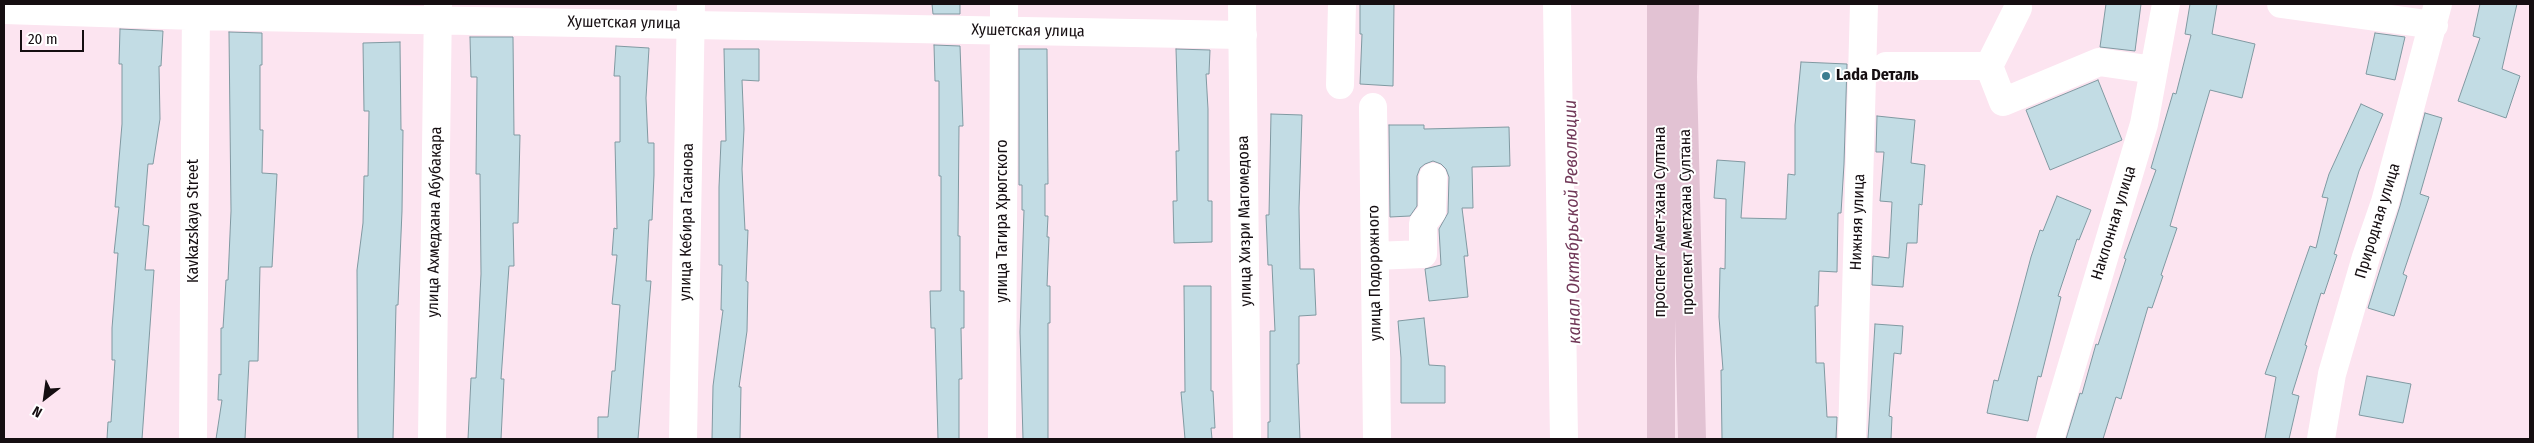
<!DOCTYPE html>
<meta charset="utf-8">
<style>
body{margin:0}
#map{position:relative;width:2534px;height:443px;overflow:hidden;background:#fce4f0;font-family:"Fira Sans Condensed",sans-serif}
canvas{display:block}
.frame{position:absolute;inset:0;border:5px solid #150e11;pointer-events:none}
.north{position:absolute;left:20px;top:373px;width:50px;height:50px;-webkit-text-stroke:4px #fff;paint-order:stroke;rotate:210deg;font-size:14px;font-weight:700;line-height:20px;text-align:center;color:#150e11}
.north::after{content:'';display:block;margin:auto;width:18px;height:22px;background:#150e11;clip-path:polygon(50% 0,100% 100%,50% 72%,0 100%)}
.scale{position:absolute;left:20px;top:30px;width:64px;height:22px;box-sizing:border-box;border:2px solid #150e11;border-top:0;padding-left:6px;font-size:15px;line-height:18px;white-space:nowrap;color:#150e11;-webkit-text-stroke:4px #fff;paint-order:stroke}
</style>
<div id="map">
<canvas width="2534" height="443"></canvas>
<div class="frame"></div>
<div class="north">N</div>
<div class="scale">20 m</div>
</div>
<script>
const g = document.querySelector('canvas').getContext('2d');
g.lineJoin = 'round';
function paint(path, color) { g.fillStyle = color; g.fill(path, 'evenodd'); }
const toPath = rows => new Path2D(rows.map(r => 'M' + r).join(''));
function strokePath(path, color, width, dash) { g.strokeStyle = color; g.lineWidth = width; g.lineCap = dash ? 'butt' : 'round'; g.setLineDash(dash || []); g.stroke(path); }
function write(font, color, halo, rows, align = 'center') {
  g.font = font + ' "Fira Sans Condensed",sans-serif'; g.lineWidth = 4; g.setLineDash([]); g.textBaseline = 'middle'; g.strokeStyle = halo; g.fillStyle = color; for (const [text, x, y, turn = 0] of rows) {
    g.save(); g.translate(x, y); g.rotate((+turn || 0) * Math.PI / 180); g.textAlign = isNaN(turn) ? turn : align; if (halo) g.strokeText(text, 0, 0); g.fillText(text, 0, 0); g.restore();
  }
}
const building = toPath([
 [932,4,960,4,960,14,933,14,932,4],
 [1360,4,1394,4,1393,86,1360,84,1362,34,1360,34,1360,4],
 [2106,4,2141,4,2135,51,2100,47,2106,4],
 [2190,4,2217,4,2212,34,2255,44,2242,98,2210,90,2170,226,2177,228,2161,275,2163,276,2152,308,2148,307,2121,399,2116,397,2103,439,2066,439,2080,393,2082,394,2096,344,2098,345,2126,259,2124,258,2156,170,2151,168,2173,93,2176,94,2191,35,2185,34,2190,4],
 [2480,4,2517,4,2502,69,2520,76,2506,118,2458,101,2480,38,2473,36,2480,4],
 [120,29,163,31,161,66,159,66,160,119,153,164,148,164,143,225,149,226,145,270,154,270,142,439,107,439,108,422,111,422,115,360,112,360,112,328,118,253,114,253,119,207,115,207,122,124,122,64,119,64,120,29],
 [229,32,262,33,262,65,260,65,260,130,263,130,262,173,277,174,272,267,260,267,258,361,249,361,245,439,216,439,222,400,218,400,219,374,221,375,221,328,223,328,226,280,228,280,231,211,229,32],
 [2375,33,2405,37,2395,80,2366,74,2375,33],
 [470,37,513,37,514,135,520,135,518,223,513,223,514,266,509,266,501,379,504,379,501,439,468,439,471,378,476,378,481,274,480,174,476,174,477,77,471,77,470,37],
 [400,42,401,130,403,130,402,211,398,305,396,305,393,439,358,439,357,270,363,223,364,176,368,176,369,111,364,111,363,43,400,42],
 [934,45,960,46,963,126,959,126,958,236,960,236,960,291,964,291,964,328,961,328,962,379,959,379,959,439,938,439,935,328,931,328,930,291,941,291,941,176,939,176,939,81,935,81,934,45],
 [616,46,649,48,646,98,648,143,654,143,654,175,652,220,649,220,646,281,651,281,638,439,598,439,598,417,608,417,612,371,615,371,620,305,612,304,617,255,612,255,614,228,617,229,615,142,620,142,620,76,614,76,616,46],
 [724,49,759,49,759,81,742,80,744,129,742,169,745,230,748,230,746,281,748,282,747,331,739,387,741,387,740,439,712,439,713,386,723,310,721,310,722,265,719,265,719,187,721,141,726,141,724,49],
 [1019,49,1047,49,1048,184,1045,184,1045,216,1048,216,1047,237,1049,237,1047,286,1050,286,1050,323,1048,323,1048,439,1023,439,1020,332,1024,210,1022,210,1022,185,1019,185,1019,49],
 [1176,49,1210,50,1209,74,1206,74,1208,109,1208,201,1212,201,1212,242,1174,243,1173,201,1177,201,1176,151,1179,151,1176,49],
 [1801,62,1847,64,1844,164,1841,213,1838,213,1837,272,1819,271,1818,306,1815,306,1816,363,1824,363,1827,417,1837,417,1836,439,1722,439,1721,370,1723,370,1719,317,1720,268,1725,269,1726,199,1714,198,1717,160,1745,162,1741,218,1786,219,1788,174,1795,175,1795,125,1801,62],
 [2098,80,2122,140,2050,170,2026,110,2098,80],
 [2361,104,2383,114,2359,171,2334,254,2337,255,2324,294,2321,293,2305,345,2307,346,2292,394,2299,396,2289,439,2265,439,2276,377,2265,374,2310,246,2316,248,2328,198,2322,197,2329,174,2361,104],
 [2425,113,2442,118,2420,194,2429,197,2403,274,2407,276,2394,316,2368,308,2400,206,2425,113],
 [1271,114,1302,115,1299,208,1300,269,1314,269,1316,315,1299,316,1299,364,1297,364,1300,439,1268,439,1268,422,1270,422,1270,331,1275,331,1272,265,1268,265,1266,215,1269,215,1271,114],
 [1877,116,1915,120,1911,163,1925,165,1922,205,1919,204,1917,243,1907,243,1903,287,1872,285,1873,256,1889,258,1892,202,1880,201,1884,152,1876,152,1877,116],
 [1389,125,1424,125,1424,129,1509,127,1510,166,1472,167,1473,208,1462,208,1468,256,1464,256,1468,297,1429,301,1425,269,1441,265,1439,229,1448,213,1449,177,1446,169,1441,164,1433,161,1425,164,1420,168,1417,176,1417,206,1410,216,1390,217,1389,125],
 [2057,196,2091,210,2079,240,2077,239,2058,296,2061,297,2041,377,2038,376,2028,421,1987,413,1994,380,1998,381,2031,257,2040,230,2043,231,2057,196],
 [1184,286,1211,286,1211,391,1213,391,1215,428,1211,428,1212,439,1185,439,1181,392,1185,392,1184,286],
 [1424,318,1429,365,1445,366,1445,403,1401,403,1401,358,1398,321,1424,318],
 [1875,324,1903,326,1901,354,1894,353,1889,416,1892,417,1891,439,1868,439,1875,324],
 [2367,376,2411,384,2403,423,2359,415,2367,376]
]);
const minor = toPath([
 [1242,4,1247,439],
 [1557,4,1564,439],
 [2281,4,2434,25],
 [2018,8,1989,66,2003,102,2099,62,2154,70],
 [4,10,196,16,1243,35],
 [1886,66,1989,66],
 [1340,85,1342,4],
 [1373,107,1377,439],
 [1375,256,1423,254,1423,223,1432,212,1433,177],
 [193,439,196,4],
 [432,439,438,4],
 [683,439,691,4],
 [1002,439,1004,4],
 [1852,439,1864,4],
 [2050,439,2144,124,2166,4],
 [2321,439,2332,374,2366,257,2385,202,2438,4]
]);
const major = toPath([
 [1661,4,1661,439],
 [1685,4,1683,77,1692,439]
]);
const markers = [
 [1826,76,5,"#3c7d8f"]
];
const streetNames = [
 ["Хушетская улица",624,23,1],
 ["Хушетская улица",1028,31,1],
 ["Kavkazskaya Street",194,221,-90],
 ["улица Тагира Хрюгского",1003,221,-90],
 ["улица Хизри Магомедова",1245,221,-91],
 ["Природная улица",2378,221,-73],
 ["улица Ахмедхана Абубакара",435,222,-89],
 ["улица Кебира Гасанова",687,222,-89],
 ["проспект Амет-хана Султана",1661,222,-90],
 ["проспект Аметхана Султана",1687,222,-91],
 ["Нижняя улица",1858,222,-88],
 ["Наклонная улица",2114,223,-73],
 ["улица Подорожного",1375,273,-91]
];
const poiNames = [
 ["Lada Dеталь",1836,76]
];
const waterNames = [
 ["канал Октябрьской Революции",1573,222,-91]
];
paint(building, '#c2dce4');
strokePath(building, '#8099a1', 1);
strokePath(minor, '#fff', 28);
strokePath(major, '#e2c2d3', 28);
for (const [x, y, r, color] of markers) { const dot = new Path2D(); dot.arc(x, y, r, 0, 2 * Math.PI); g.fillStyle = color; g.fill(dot); strokePath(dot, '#fff', 2); }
write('16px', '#150e11', '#fff', streetNames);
write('bold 16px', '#150e11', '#fff', poiNames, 'left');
write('italic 18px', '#713858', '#fff', waterNames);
</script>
